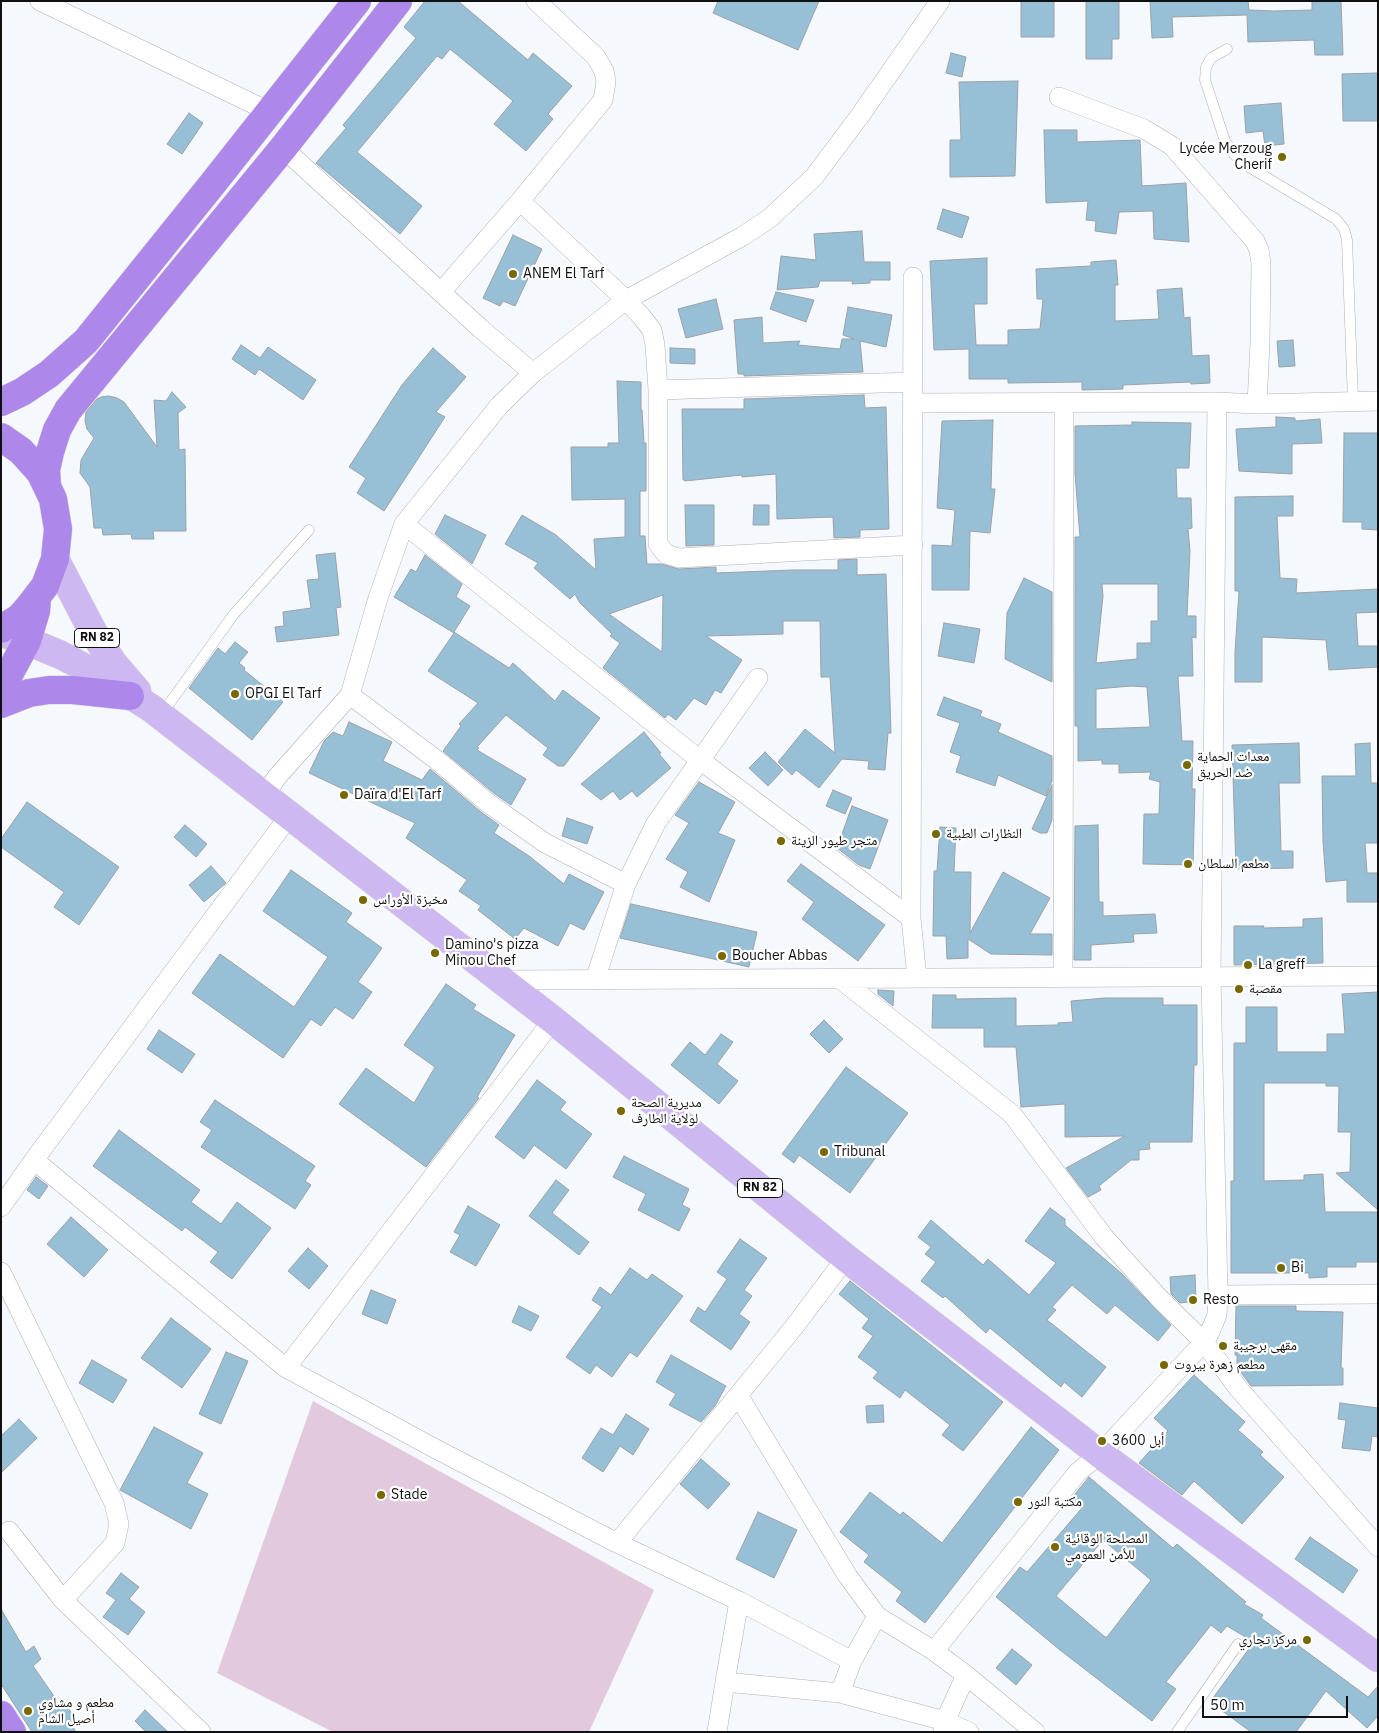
<!DOCTYPE html>
<meta charset="utf-8">
<style>
body{margin:0}
#map{position:relative;width:1379px;height:1733px;overflow:hidden;background:#f5f8fd;font-family:"IBM Plex Sans",sans-serif}
canvas{display:block}
.frame{position:absolute;inset:0;border:2px solid #101012;pointer-events:none}
.scale{position:absolute;left:1202px;top:1696px;width:146px;height:22px;box-sizing:border-box;border:2px solid #101012;border-top:0;padding-left:6px;font-size:15px;line-height:18px;white-space:nowrap;color:#101012;-webkit-text-stroke:4px #fff;paint-order:stroke}
</style>
<div id="map">
<canvas width="1379" height="1733"></canvas>
<div class="frame"></div>
<div class="scale">50 m</div>
</div>
<script>
const g = document.querySelector('canvas').getContext('2d');
g.lineJoin = 'round';
function paint(path, color) { g.fillStyle = color; g.fill(path, 'evenodd'); }
const toPath = rows => new Path2D(rows.map(r => 'M' + r).join(''));
function strokePath(path, color, width, dash) { g.strokeStyle = color; g.lineWidth = width; g.lineCap = dash ? 'butt' : 'round'; g.setLineDash(dash || []); g.stroke(path); }
function write(font, color, halo, rows, align = 'center') {
  g.font = font + ' "IBM Plex Sans","Noto Naskh Arabic",sans-serif'; g.lineWidth = 4.5; g.setLineDash([]); g.textBaseline = 'middle'; g.strokeStyle = halo; g.fillStyle = color; for (const [text, x, y, turn = 0] of rows) {
    g.save(); g.translate(x, y); g.rotate((+turn || 0) * Math.PI / 180); g.textAlign = isNaN(turn) ? turn : align; if (halo) g.strokeText(text, 0, 0); g.fillText(text, 0, 0); g.restore();
  }
}
const green = toPath([
 [313,1401,654,1590,589,1732,333,1732,217,1673]
]);
const building = toPath([
 [425,1,458,1,528,60,533,53,572,86,548,114,553,119,526,151,494,124,513,101,450,49,442,59,437,56,357,152,422,206,400,234,316,163,346,128,343,125,416,38,404,27,425,1],
 [718,1,819,1,798,50,713,13,718,1],
 [1021,1,1054,1,1054,37,1021,37,1021,1],
 [1086,1,1119,1,1119,39,1112,39,1112,59,1086,59,1086,1],
 [1150,1,1248,1,1249,10,1274,11,1312,10,1312,1,1341,1,1343,55,1315,55,1314,40,1248,42,1247,15,1172,17,1173,37,1152,38,1150,1],
 [951,53,966,57,962,77,946,73,951,53],
 [1378,73,1378,121,1343,121,1342,74,1378,73],
 [1018,81,1015,176,950,177,950,140,961,140,959,82,1018,81],
 [1281,103,1284,144,1265,146,1263,131,1246,133,1244,106,1281,103],
 [189,113,203,123,182,154,167,144,189,113],
 [1044,130,1077,130,1077,142,1140,140,1142,186,1186,183,1189,242,1154,239,1153,211,1119,212,1116,234,1095,231,1096,221,1086,220,1088,201,1046,203,1044,130],
 [943,209,969,217,962,238,937,229,943,209],
 [862,231,864,262,890,262,890,280,870,280,870,283,852,284,853,281,820,281,818,287,777,290,781,256,816,260,814,234,862,231],
 [513,235,542,249,515,306,503,301,500,306,483,298,513,235],
 [987,258,987,304,974,304,976,345,1008,345,1008,330,1040,329,1043,299,1037,299,1036,269,1091,266,1091,262,1116,260,1118,285,1115,285,1115,321,1159,319,1157,290,1182,288,1184,318,1190,317,1192,356,1209,355,1210,383,1191,384,1190,382,1123,385,1123,389,1082,390,1082,382,1008,383,1008,379,969,379,969,349,934,350,930,261,987,258],
 [776,292,814,300,806,322,770,309,776,292],
 [716,299,723,329,686,338,678,309,716,299],
 [848,307,892,315,886,347,860,341,863,372,744,376,744,374,738,374,734,320,762,317,763,343,800,341,798,345,840,349,842,339,854,339,843,335,848,307],
 [1293,340,1295,366,1279,367,1277,341,1293,340],
 [241,345,260,358,268,347,316,380,303,400,259,369,255,375,232,359,241,345],
 [433,348,466,377,436,412,445,417,384,511,357,493,366,478,349,467,402,385,433,348],
 [670,348,695,349,695,364,670,363,670,348],
 [617,381,641,382,641,410,642,410,644,443,646,443,646,491,640,491,640,536,645,536,647,564,661,564,679,569,716,567,716,573,793,570,838,570,838,560,857,559,857,575,886,574,891,733,888,733,885,770,868,769,869,761,842,759,819,788,796,770,792,775,778,762,805,729,835,753,830,677,821,677,820,621,783,621,783,634,706,636,742,660,721,693,715,690,706,705,694,698,676,720,668,714,665,718,603,668,620,643,610,636,612,634,580,603,575,594,570,599,534,568,538,563,505,544,522,515,556,535,596,570,594,539,625,537,625,499,572,500,571,447,608,447,608,443,619,443,617,381],
 [663,595,662,652,609,614,663,595],
 [172,392,186,407,178,413,179,450,185,449,186,531,153,531,154,539,132,539,131,534,103,535,102,528,94,528,90,487,80,473,81,460,94,438,87,429,85,421,86,412,97,399,101,397,109,396,117,398,124,402,157,447,154,400,166,401,172,392],
 [864,395,865,408,886,407,889,529,860,530,860,537,834,538,833,517,777,519,776,474,742,477,742,475,685,481,685,480,683,480,682,409,744,409,744,399,864,395],
 [1276,417,1295,418,1295,421,1320,419,1322,443,1292,444,1292,474,1239,471,1236,429,1276,427,1276,417],
 [993,420,991,489,995,489,990,533,970,531,969,590,932,590,932,545,952,546,955,510,937,508,942,421,993,420],
 [1132,422,1191,423,1189,468,1176,468,1177,498,1191,498,1192,528,1188,529,1190,551,1187,616,1196,616,1196,638,1192,637,1193,676,1178,676,1182,741,1193,741,1192,789,1195,789,1193,865,1143,864,1144,814,1159,814,1160,782,1149,779,1151,772,1119,773,1119,764,1102,764,1102,760,1078,761,1078,726,1075,726,1075,537,1080,537,1075,474,1075,426,1132,425,1132,422],
 [1102,584,1158,584,1158,621,1151,621,1151,643,1137,643,1137,659,1096,663,1103,596,1102,584],
 [1131,686,1147,687,1150,727,1096,729,1096,689,1131,686],
 [1344,433,1378,433,1378,530,1362,529,1362,522,1343,522,1344,433],
 [1293,496,1293,516,1277,516,1280,578,1297,579,1296,593,1378,589,1378,612,1356,613,1358,646,1378,646,1378,667,1329,670,1326,640,1262,637,1262,682,1235,682,1235,652,1239,591,1235,591,1235,497,1293,496],
 [685,505,714,505,714,545,686,546,685,505],
 [754,505,769,505,769,525,753,525,754,505],
 [445,515,486,535,472,564,435,534,445,515],
 [335,553,341,607,336,608,339,635,277,642,275,627,284,626,283,612,311,608,307,580,319,579,316,555,335,553],
 [425,555,462,584,456,597,470,606,454,632,509,668,513,663,555,701,563,690,600,718,564,766,558,766,543,755,548,748,506,715,477,747,479,748,477,750,526,779,511,805,495,794,443,751,461,726,459,724,478,703,428,671,454,633,394,597,411,569,416,572,425,555],
 [1024,578,1052,592,1052,682,1005,659,1007,613,1024,578],
 [944,623,980,629,974,663,938,656,944,623],
 [235,642,248,652,239,663,245,668,244,670,283,702,252,740,189,688,218,648,225,654,235,642],
 [944,697,982,711,980,716,1001,724,998,732,1052,756,1052,781,1046,796,998,775,995,786,956,772,961,756,950,752,960,723,937,715,944,697],
 [349,722,392,742,383,761,422,780,430,769,481,812,499,825,494,833,529,856,564,884,569,874,604,892,584,930,570,923,558,946,524,928,515,939,478,910,481,906,459,891,467,880,406,838,415,823,309,773,324,741,333,732,343,736,349,722],
 [644,732,661,753,659,754,671,768,637,797,632,791,620,800,613,791,601,800,581,784,644,732],
 [1299,743,1300,783,1279,783,1281,851,1293,851,1293,868,1236,869,1232,745,1299,743],
 [1370,743,1371,783,1378,783,1378,843,1365,843,1367,873,1378,873,1378,902,1347,902,1347,880,1326,882,1323,841,1322,776,1356,776,1355,744,1370,743],
 [765,752,783,770,768,786,749,768,765,752],
 [699,782,735,802,718,833,735,840,709,902,680,887,688,872,666,859,689,823,675,815,699,782],
 [1052,785,1052,820,1047,833,1040,833,1032,829,1052,785],
 [833,790,852,798,845,814,826,806,833,790],
 [27,802,119,867,79,925,54,907,64,892,1,847,1,839,27,802],
 [852,806,888,820,870,869,859,865,837,848,852,806],
 [567,818,593,827,587,844,562,836,567,818],
 [185,825,207,844,196,857,174,837,185,825],
 [1098,825,1099,902,1103,902,1103,916,1155,914,1157,933,1133,934,1134,942,1091,945,1091,960,1074,960,1075,826,1098,825],
 [940,827,956,828,954,872,971,872,970,933,1003,872,1050,898,1030,934,1052,934,1052,955,991,954,968,939,968,958,947,959,946,936,933,936,934,871,937,871,940,827],
 [801,864,885,925,858,961,802,919,814,902,787,881,801,864],
 [211,866,226,883,204,902,189,885,211,866],
 [291,870,352,913,346,922,382,948,358,982,372,992,353,1019,335,1007,321,1026,311,1019,283,1058,192,993,220,954,294,1007,328,957,263,911,291,870],
 [631,904,757,932,749,967,620,938,631,904],
 [1322,918,1323,963,1234,965,1234,926,1264,926,1263,928,1303,927,1303,919,1322,918],
 [446,984,476,1005,473,1009,515,1035,477,1097,479,1098,426,1167,339,1104,366,1068,414,1103,435,1067,404,1045,446,984],
 [878,990,894,991,893,1006,878,994,878,990],
 [1378,992,1378,1210,1336,1173,1350,1172,1351,1132,1338,1132,1339,1086,1326,1086,1326,1083,1264,1083,1264,1181,1304,1180,1304,1175,1323,1174,1325,1212,1378,1212,1378,1262,1356,1262,1356,1267,1327,1267,1327,1277,1309,1278,1309,1273,1231,1273,1231,1181,1234,1181,1234,1043,1246,1043,1246,1007,1277,1007,1277,1052,1327,1052,1327,1034,1345,1034,1342,994,1378,992],
 [933,995,956,995,956,999,1016,998,1016,1026,1058,1025,1058,1023,1073,1022,1071,1001,1105,998,1163,998,1163,1005,1197,1005,1197,1065,1194,1065,1192,1142,1149,1142,1150,1149,1139,1150,1139,1160,1131,1160,1099,1186,1101,1190,1088,1197,1066,1168,1125,1136,1065,1137,1065,1104,1021,1107,1016,1047,984,1047,984,1028,932,1028,933,995],
 [824,1020,843,1039,829,1053,810,1034,824,1020],
 [159,1030,195,1054,182,1073,147,1049,159,1030],
 [721,1034,733,1042,717,1064,738,1081,719,1104,671,1065,690,1042,705,1055,721,1034],
 [846,1067,908,1113,850,1193,799,1155,794,1163,782,1154,846,1067],
 [537,1080,566,1102,560,1110,592,1134,566,1169,534,1145,524,1159,495,1137,537,1080],
 [215,1100,315,1166,305,1181,311,1185,295,1209,201,1147,212,1130,200,1122,215,1100],
 [119,1130,200,1190,191,1202,221,1224,237,1202,271,1228,232,1279,210,1262,218,1252,185,1227,182,1231,93,1166,119,1130],
 [624,1156,689,1189,682,1205,690,1209,679,1231,638,1210,646,1194,613,1177,624,1156],
 [36,1177,48,1186,39,1199,27,1190,36,1177],
 [556,1180,569,1190,552,1213,589,1242,579,1255,529,1216,556,1180],
 [468,1206,500,1225,476,1266,450,1252,460,1235,454,1232,468,1206],
 [1050,1208,1065,1219,1065,1225,1121,1273,1171,1325,1158,1341,1115,1305,1107,1314,1072,1285,1052,1307,1056,1310,1047,1320,1106,1367,1082,1397,1064,1382,1061,1387,990,1328,986,1333,945,1296,943,1298,921,1281,936,1262,925,1254,931,1247,918,1237,931,1220,983,1265,988,1259,1029,1295,1056,1263,1025,1241,1050,1208],
 [71,1217,108,1250,84,1277,47,1244,71,1217],
 [740,1239,767,1258,744,1290,752,1296,739,1314,750,1322,731,1350,690,1321,698,1307,705,1312,727,1279,717,1272,740,1239],
 [308,1248,328,1266,309,1289,288,1271,308,1248],
 [630,1268,647,1280,652,1274,683,1296,637,1357,630,1352,612,1377,596,1365,590,1374,566,1357,602,1307,592,1300,600,1287,611,1295,630,1268],
 [1195,1275,1196,1301,1180,1303,1171,1294,1170,1277,1195,1275],
 [850,1281,1003,1402,963,1451,942,1435,950,1425,905,1390,900,1398,873,1378,878,1372,858,1357,873,1336,862,1328,869,1319,839,1294,850,1281],
 [371,1290,396,1300,387,1324,362,1314,371,1290],
 [519,1306,539,1316,531,1331,512,1322,519,1306],
 [1236,1306,1296,1306,1296,1311,1343,1312,1341,1368,1343,1368,1343,1385,1251,1386,1237,1367,1237,1355,1235,1355,1236,1306],
 [171,1318,211,1349,182,1388,141,1358,171,1318],
 [226,1352,248,1361,221,1424,199,1414,226,1352],
 [671,1355,726,1386,715,1406,701,1422,669,1405,676,1394,656,1382,671,1355],
 [92,1360,127,1380,113,1403,79,1383,92,1360],
 [1194,1375,1245,1422,1238,1430,1263,1452,1260,1455,1284,1477,1242,1524,1194,1481,1182,1495,1139,1463,1168,1431,1154,1418,1194,1375],
 [1340,1403,1378,1408,1378,1437,1372,1436,1370,1451,1342,1448,1346,1420,1338,1419,1340,1403],
 [883,1405,884,1422,867,1423,866,1406,883,1405],
 [626,1414,649,1429,633,1455,620,1446,603,1472,582,1458,601,1428,613,1435,626,1414],
 [19,1419,37,1438,1,1473,1,1436,19,1419],
 [154,1427,203,1453,187,1483,208,1494,191,1529,120,1490,154,1427],
 [1031,1427,1059,1450,925,1623,896,1601,902,1592,864,1562,869,1555,840,1532,870,1492,900,1515,903,1512,942,1543,1031,1427],
 [701,1459,730,1484,708,1509,680,1484,701,1459],
 [1089,1477,1173,1548,1177,1544,1246,1602,1244,1604,1263,1615,1261,1618,1368,1697,1378,1686,1378,1716,1367,1728,1326,1691,1296,1732,1251,1732,1210,1702,1254,1642,1227,1626,1221,1633,1211,1625,1166,1682,1176,1689,1152,1721,1060,1650,996,1597,1020,1567,1027,1572,1082,1508,1071,1499,1089,1477],
 [1103,1540,1151,1580,1107,1637,1105,1637,1056,1596,1103,1540],
 [758,1512,797,1530,774,1578,736,1559,758,1512],
 [1310,1537,1358,1570,1343,1593,1295,1559,1310,1537],
 [121,1573,139,1587,129,1599,145,1612,128,1635,103,1617,116,1600,106,1593,121,1573],
 [1,1609,26,1652,34,1646,41,1659,33,1666,63,1709,67,1706,76,1721,71,1724,76,1732,32,1732,1,1684,1,1609],
 [1012,1649,1032,1665,1016,1685,996,1668,1012,1649],
 [145,1710,168,1732,146,1732,135,1721,145,1710]
]);
const lane = toPath([
 [1227,49,1211,58,1206,67,1205,80,1225,141,1233,153,1244,164,1336,219,1344,229,1347,240,1353,401],
 [161,715,234,614,309,530],
 [1177,1732,1238,1644]
]);
const street = toPath([
 [40,1,270,112],
 [1059,97,1144,129,1172,146,1255,241,1259,250,1261,263,1260,343,1257,404],
 [283,148,480,328,533,373],
 [520,201,626,300,641,316,652,330,655,345,658,390],
 [913,277,911,918,917,978],
 [441,292,520,201,603,100,606,82,604,71,596,57,536,1],
 [913,403,1217,402,1257,404,1378,401],
 [404,524,700,760,911,918],
 [913,545,679,558,666,554,658,544,658,390,913,382],
 [350,695,438,761,488,803,545,843,626,884],
 [264,796,277,777,350,695,378,598,404,524,499,406,533,373,626,300,743,236,770,218,814,177,859,117,940,1],
 [1063,978,1064,403],
 [840,979,1012,1114,1104,1237,1160,1299,1204,1342,1238,1388,1378,1547],
 [502,980,1378,976],
 [595,980,626,884,656,823,758,678],
 [34,1160,286,1368,434,1448,617,1543,739,1601,852,1661,840,1693],
 [1,1207,34,1160,290,815],
 [1,1272,114,1503,119,1524,115,1543,63,1600],
 [1218,1295,1378,1294],
 [286,1368,553,1020],
 [738,1395,847,1575,877,1616],
 [9,1531,63,1600,201,1732],
 [617,1543,794,1327,846,1258],
 [934,1651,1078,1472,1100,1454,1204,1342,1210,1332,1217,1315,1218,1295,1211,977,1217,402],
 [852,1661,877,1616,934,1651,966,1675],
 [725,1682,739,1601],
 [717,1732,725,1682,840,1693,945,1721,969,1732],
 [943,1732,945,1721,966,1675,1035,1732]
]);
const primary = toPath([
 [55,559,92,630,113,663,137,691],
 [5,634,27,641,61,655,91,671,151,708,553,1020,846,1258,1100,1454,1378,1658]
]);
const highway = toPath([
 [1,402,22,392,49,374,86,341,210,187,357,1],
 [1,437,21,451,40,472,53,499,58,529,55,559,45,586,28,608,19,618,1,629],
 [47,485,46,470,50,452,57,430,68,410,283,148,398,1],
 [1,685,7,678,27,641,36,611,37,598],
 [1,704,29,693,49,690,73,690,130,696],
 [1,1715,12,1732]
]);
const markers = [
 [1282,157,5,"#776900"],
 [513,274,5,"#776900"],
 [235,694,5,"#776900"],
 [1187,765,5,"#776900"],
 [344,795,5,"#776900"],
 [936,834,5,"#776900"],
 [781,841,5,"#776900"],
 [1188,864,5,"#776900"],
 [363,900,5,"#776900"],
 [435,953,5,"#776900"],
 [722,956,5,"#776900"],
 [1248,965,5,"#776900"],
 [1239,989,5,"#776900"],
 [621,1111,5,"#776900"],
 [824,1152,5,"#776900"],
 [1281,1268,5,"#776900"],
 [1193,1300,5,"#776900"],
 [1223,1346,5,"#776900"],
 [1164,1365,5,"#776900"],
 [1102,1441,5,"#776900"],
 [381,1495,5,"#776900"],
 [1018,1502,5,"#776900"],
 [1055,1547,5,"#776900"],
 [1307,1640,5,"#776900"],
 [28,1711,5,"#776900"]
];
const shields = [
 [97,638,45],
 [760,1188,45]
];
const shieldNames = [
 ["RN 82",97,638],
 ["RN 82",760,1188]
];
const poiNames = [
 ["Lycée Merzoug",1272,149,"right"],
 ["Cherif",1272,165,"right"],
 ["ANEM El Tarf",523,274],
 ["OPGI El Tarf",245,694],
 ["معدات الحماية",1197,757],
 ["ضد الحريق",1197,773],
 ["Daïra d'El Tarf",354,795],
 ["النظارات الطبية",946,834],
 ["متجر طيور الزينة",791,841],
 ["مطعم السلطان",1198,864],
 ["مخبزة الأوراس",373,900],
 ["Damino's pizza",445,945],
 ["Minou Chef",445,961],
 ["Boucher Abbas",732,956],
 ["La greff",1258,965],
 ["مقصبة",1249,989],
 ["مديرية الصحة",631,1103],
 ["لولاية الطارف",631,1119],
 ["Tribunal",834,1152],
 ["Bi",1291,1268],
 ["Resto",1203,1300],
 ["مقهى برجيبة",1233,1346],
 ["مطعم زهرة بيروت",1174,1365],
 ["أبل 3600",1112,1441],
 ["Stade",391,1495],
 ["مكتبة النور",1028,1502],
 ["المصلحة الوقائية",1065,1539],
 ["للأمن العمومي",1065,1555],
 ["مركز تجاري",1297,1640,"right"],
 ["مطعم و مشاوي",38,1703],
 ["أصيل الشام",38,1719]
];
paint(green, '#e3c9dd');
paint(building, '#97c0d7');
strokePath(building, '#9ca1a5', 1);
strokePath(lane, '#afb1b7', 11);
strokePath(street, '#afb1b7', 20);
strokePath(primary, '#d4d4d4', 29);
strokePath(highway, '#d4d4d4', 29);
strokePath(lane, '#fff', 10);
strokePath(street, '#fff', 19);
strokePath(primary, '#ceb8f2', 28);
strokePath(highway, '#ad88ea', 28);
for (const [x, y, r, color] of markers) { const dot = new Path2D(); dot.arc(x, y, r, 0, 2 * Math.PI); g.fillStyle = color; g.fill(dot); strokePath(dot, '#fff', 2); }
for (const [x, y, w] of shields) { const box = new Path2D(); box.roundRect(x - w / 2, y - 9.5, w, 19, 4); g.fillStyle = '#fff'; g.fill(box); strokePath(box, '#101012', 1); }
write('bold 12px', '#101012', null, shieldNames);
write('14px', '#101012', '#fff', poiNames, 'left');
</script>
